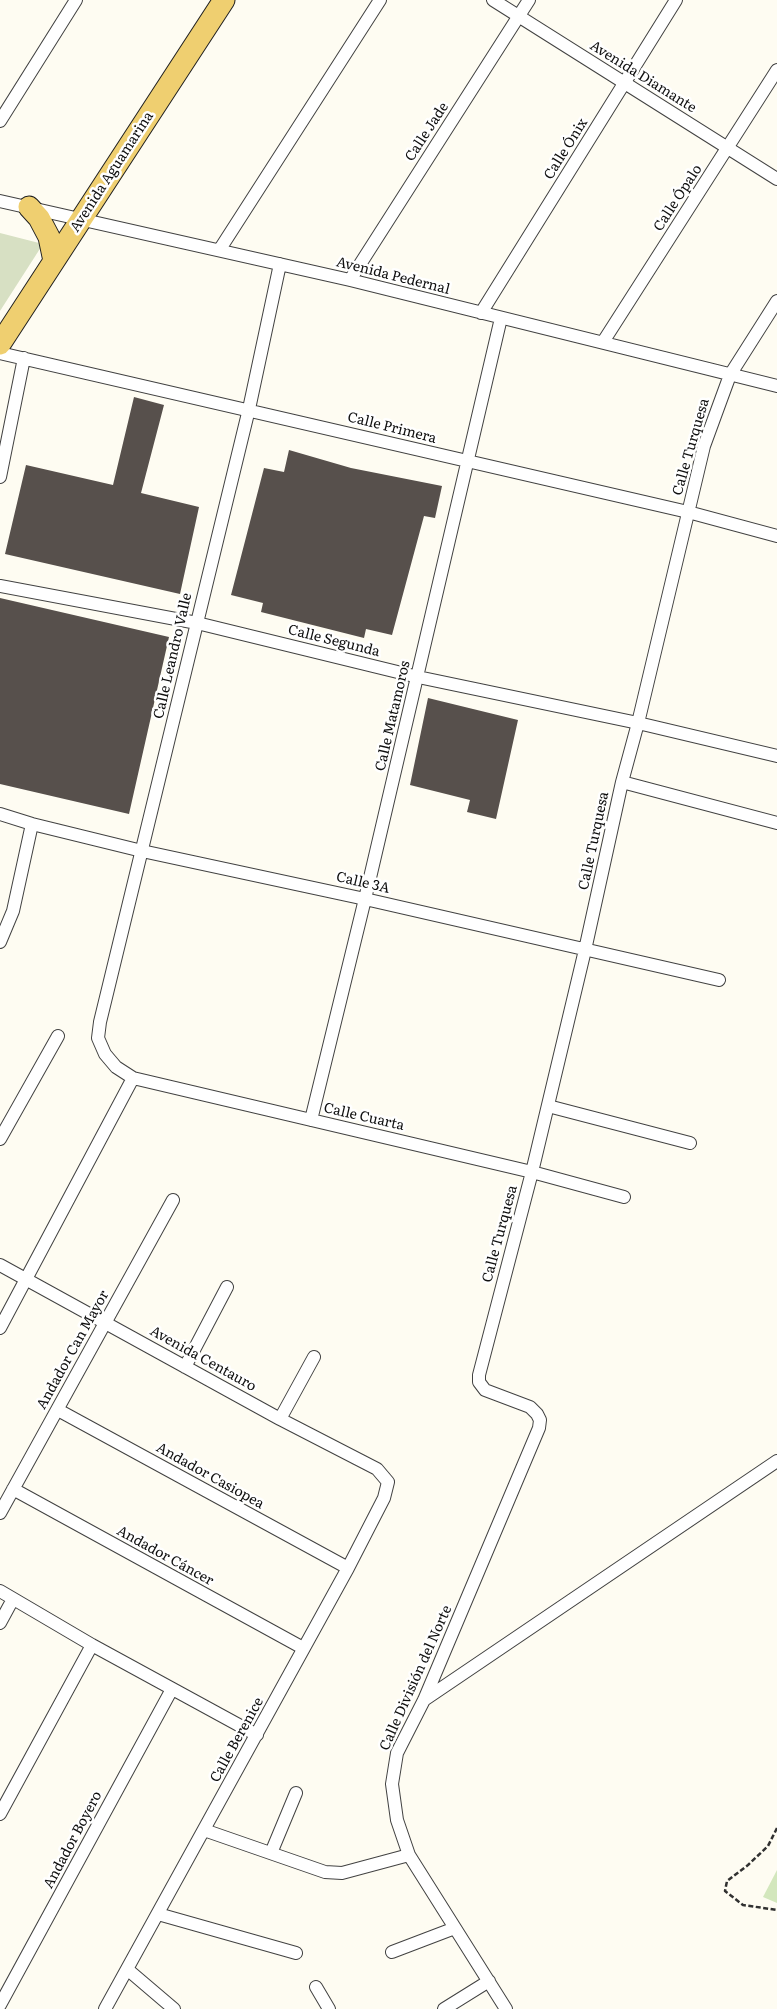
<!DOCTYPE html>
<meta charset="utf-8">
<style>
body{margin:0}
canvas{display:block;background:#fefcf2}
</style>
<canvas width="777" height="2009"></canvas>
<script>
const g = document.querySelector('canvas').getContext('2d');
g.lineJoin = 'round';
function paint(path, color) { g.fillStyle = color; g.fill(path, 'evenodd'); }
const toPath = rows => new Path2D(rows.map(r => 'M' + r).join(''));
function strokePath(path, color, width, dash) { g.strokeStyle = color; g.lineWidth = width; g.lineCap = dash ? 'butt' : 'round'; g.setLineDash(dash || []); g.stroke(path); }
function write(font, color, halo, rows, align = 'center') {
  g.font = font + ' Literata,serif'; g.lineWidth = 5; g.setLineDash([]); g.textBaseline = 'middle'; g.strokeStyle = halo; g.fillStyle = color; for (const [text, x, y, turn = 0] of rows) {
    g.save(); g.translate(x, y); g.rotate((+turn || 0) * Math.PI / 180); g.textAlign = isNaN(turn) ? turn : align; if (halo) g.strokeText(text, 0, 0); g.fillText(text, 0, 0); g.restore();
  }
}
const green = toPath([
 [777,1870,777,1903,763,1897]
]);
const cemetery = toPath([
 [0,233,43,244,0,311]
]);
const building = toPath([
 [134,397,164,405,141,493,199,507,180,594,5,554,26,465,113,485],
 [289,450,351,468,442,486,435,518,424,516,392,635,366,629,364,638,261,612,263,603,231,595,264,468,284,472],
 [0,598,169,637,129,814,0,784],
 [428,698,518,720,496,819,467,812,470,800,410,785]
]);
const path = toPath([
 [777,1828,768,1846,748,1865,727,1881,725,1891,743,1905,777,1910]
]);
const street = toPath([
 [493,0,777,179],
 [0,121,76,0],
 [0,201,350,280,777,386],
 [220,249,380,0],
 [280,264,249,409,100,1022,98,1038,105,1054,116,1067,133,1078,532,1172,624,1197],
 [350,280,529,0],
 [481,313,676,0],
 [603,342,777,70],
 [0,353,688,512,777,536],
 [0,477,24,358],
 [0,586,197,623,418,677,638,723,777,756],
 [622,782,777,823],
 [0,814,32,824,142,851,365,899,719,980],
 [0,942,13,911,32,824],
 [548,1106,690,1143],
 [311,1120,365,899,501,318],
 [0,1139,58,1036],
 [0,1265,280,1419,377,1469,388,1482,384,1498,348,1568,105,2009],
 [0,1328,133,1078],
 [185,1367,227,1287],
 [58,1410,348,1568],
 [280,1419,314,1357],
 [13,1489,303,1648],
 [0,1513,173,1200],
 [0,1591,92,1645,257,1735],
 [0,1623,13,1599],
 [424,1700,777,1461],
 [0,1814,92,1645],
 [204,1830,325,1872,342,1873,409,1855],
 [271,1853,296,1793],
 [158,1914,296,1953],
 [392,1952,455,1928],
 [127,1969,174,2009],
 [316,1987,329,2009],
 [0,2005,172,1689],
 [444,2009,489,1981],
 [506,2009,409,1855,397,1820,392,1784,397,1753,424,1700,539,1428,540,1420,537,1414,530,1407,485,1390,479,1382,479,1375,532,1172,585,950,622,782,638,723,704,446,730,375,777,301]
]);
const primary = toPath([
 [29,207,39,218,49,237,54,261],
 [0,344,224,0]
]);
const streetNames = [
 ["Avenida Diamante",643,77,32],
 ["Calle Jade",427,132,-57],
 ["Calle Ónix",566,149,-58],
 ["Avenida Aguamarina",112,172,-57],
 ["Calle Ópalo",678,198,-57],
 ["Avenida Pedernal",393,276,14],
 ["Calle Primera",392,428,14],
 ["Calle Turquesa",691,447,-74],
 ["Calle Segunda",334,641,14],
 ["Calle Leandro Valle",173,656,-77],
 ["Calle Matamoros",393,716,-77],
 ["Calle Turquesa",594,841,-78],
 ["Calle 3A",363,883,13],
 ["Calle Cuarta",364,1117,13],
 ["Calle Turquesa",500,1234,-75],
 ["Andador Can Mayor",73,1350,-61],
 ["Avenida Centauro",203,1359,29],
 ["Andador Casiopea",210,1476,29],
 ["Andador Cáncer",165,1556,29],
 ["Calle División del Norte",416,1678,-66],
 ["Calle Berenice",237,1740,-61],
 ["Andador Boyero",73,1840,-62]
];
paint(green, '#d3e7bd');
paint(cemetery, '#d7e0c3');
paint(building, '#57504c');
strokePath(street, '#424242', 14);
strokePath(primary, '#202020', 23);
strokePath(path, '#313131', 2.5, [5, 2.5]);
strokePath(street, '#fff', 12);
strokePath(primary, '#efcf70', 21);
write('14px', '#0f0f0f', '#fff', streetNames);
</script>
